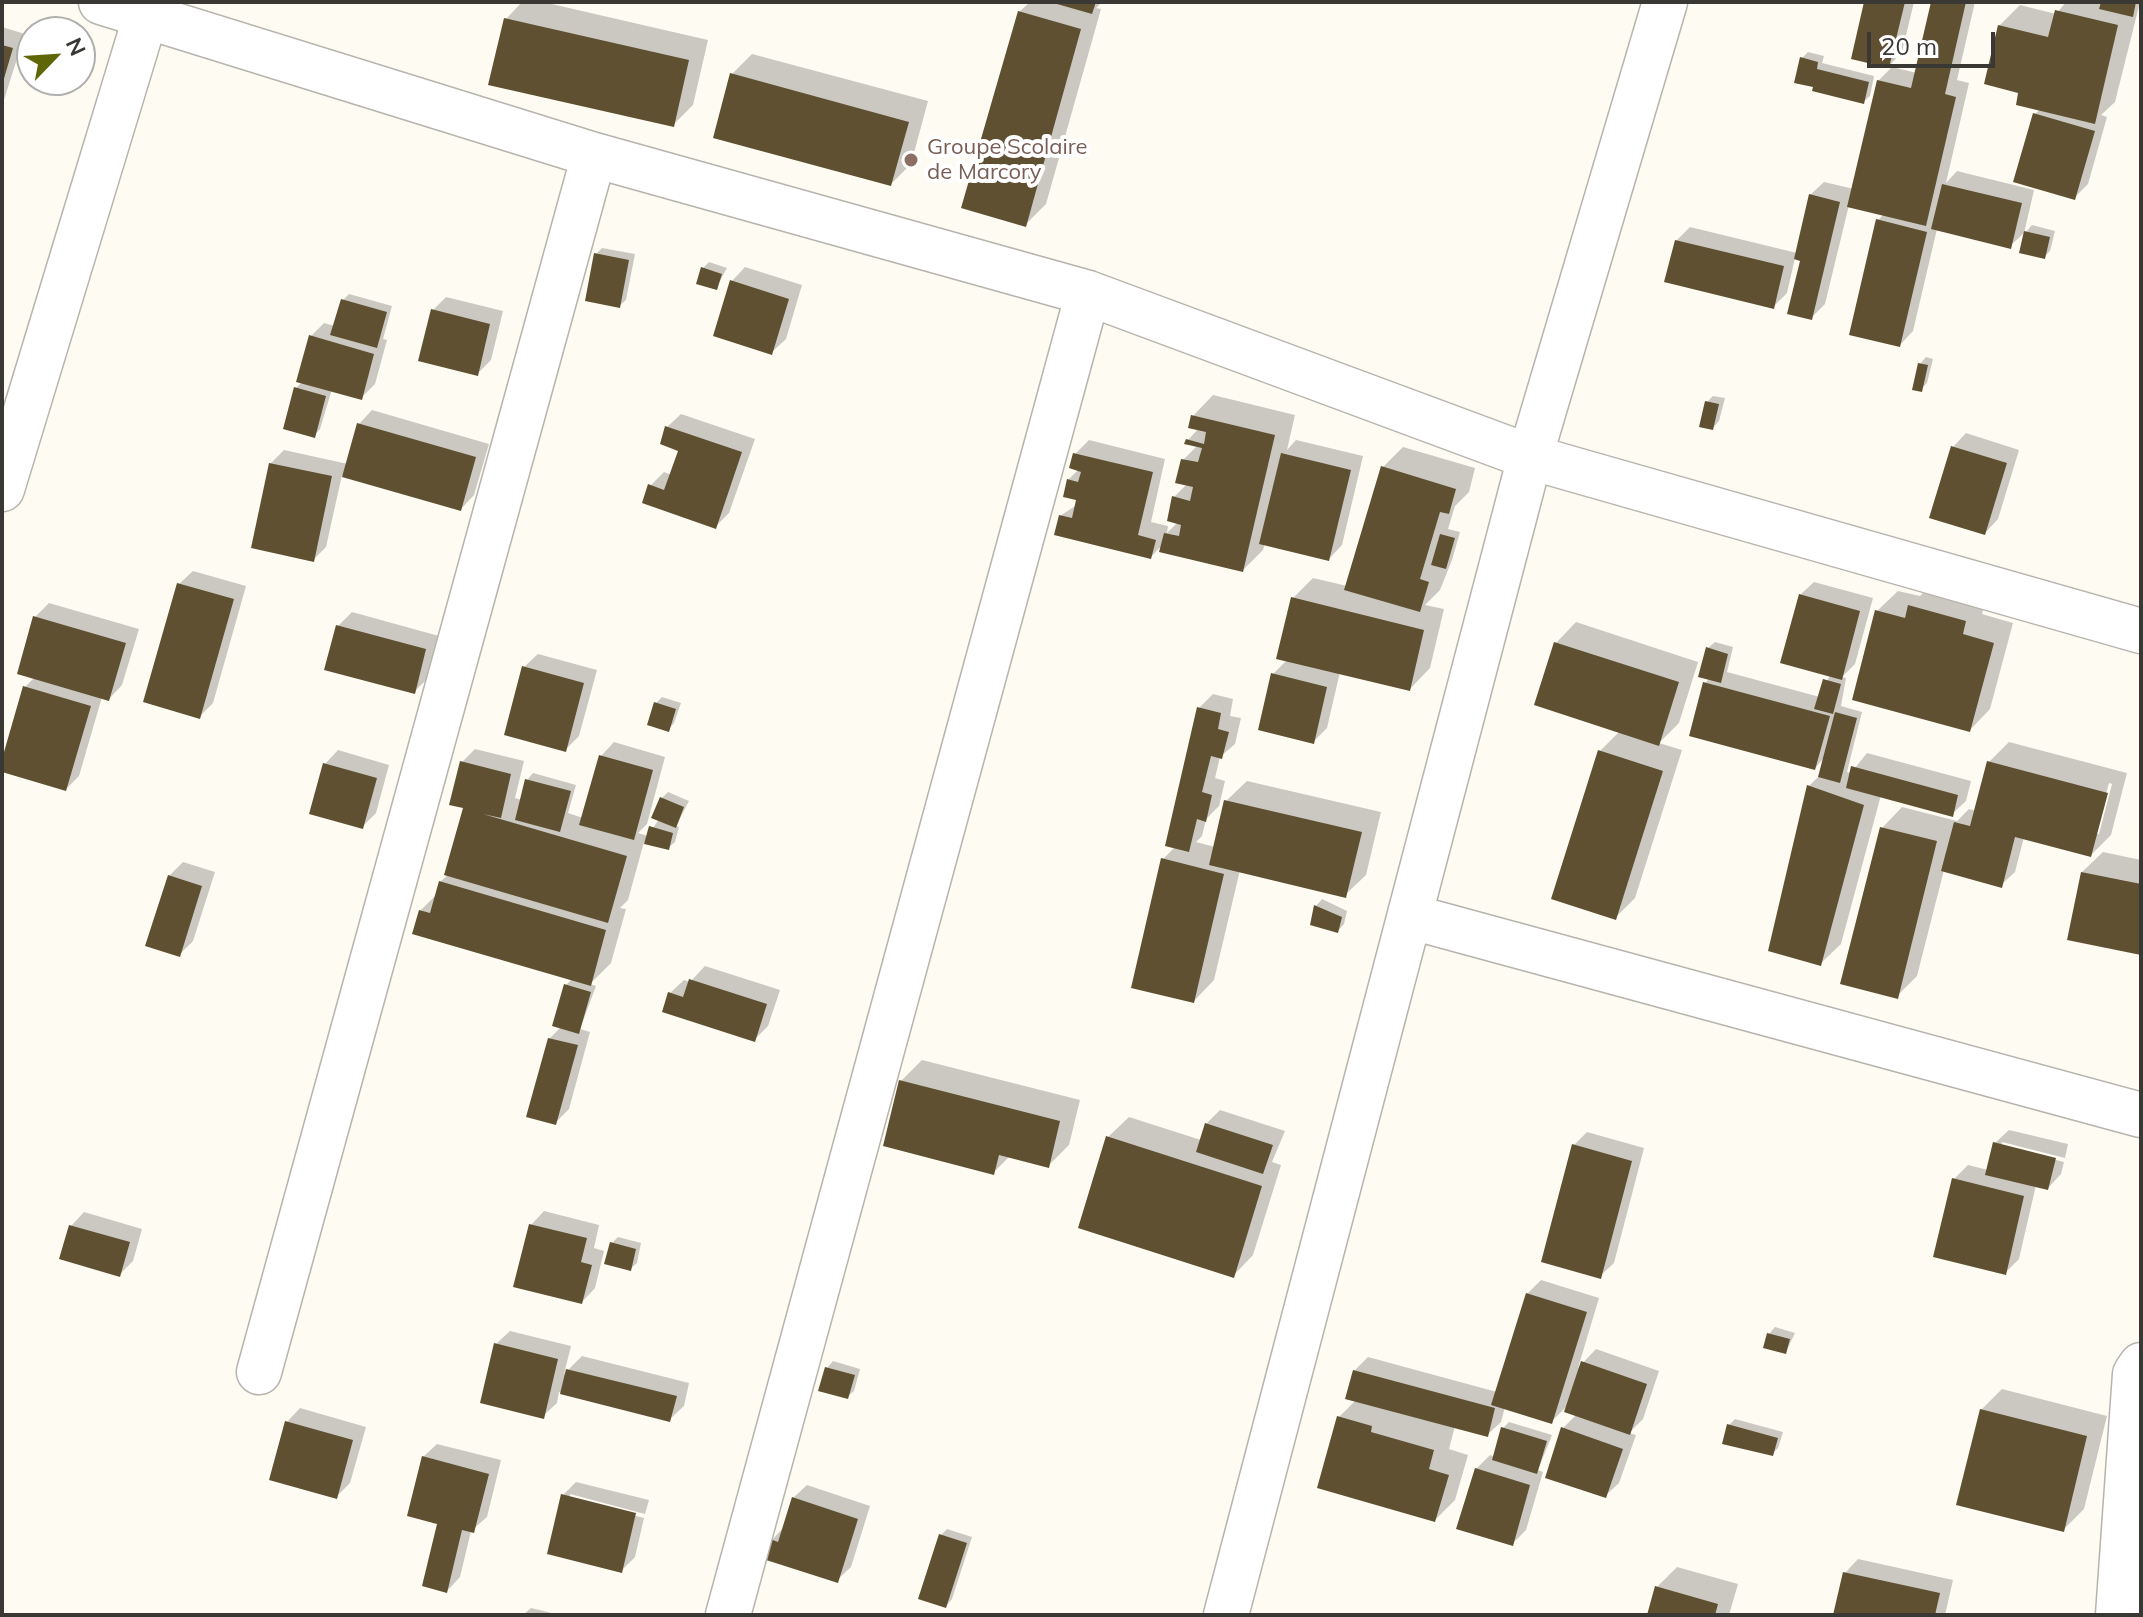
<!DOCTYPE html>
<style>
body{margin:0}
#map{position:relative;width:2143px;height:1617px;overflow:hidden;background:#fefbf3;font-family:Mulish,sans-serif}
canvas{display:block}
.frame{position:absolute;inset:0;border:4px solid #393835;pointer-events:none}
.north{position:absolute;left:16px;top:16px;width:80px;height:80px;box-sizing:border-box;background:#fff;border:2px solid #b0afae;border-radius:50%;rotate:65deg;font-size:22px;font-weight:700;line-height:32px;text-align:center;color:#393835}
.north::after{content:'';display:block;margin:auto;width:28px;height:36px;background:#5e6606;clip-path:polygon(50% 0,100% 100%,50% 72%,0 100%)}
.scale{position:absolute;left:1867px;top:32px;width:128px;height:36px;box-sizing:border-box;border:4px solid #393835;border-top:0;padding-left:10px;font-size:24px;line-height:28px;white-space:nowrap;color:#393835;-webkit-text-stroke:6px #fff;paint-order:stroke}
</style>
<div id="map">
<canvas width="2143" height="1617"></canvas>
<div class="frame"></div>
<div class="north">N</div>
<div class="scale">20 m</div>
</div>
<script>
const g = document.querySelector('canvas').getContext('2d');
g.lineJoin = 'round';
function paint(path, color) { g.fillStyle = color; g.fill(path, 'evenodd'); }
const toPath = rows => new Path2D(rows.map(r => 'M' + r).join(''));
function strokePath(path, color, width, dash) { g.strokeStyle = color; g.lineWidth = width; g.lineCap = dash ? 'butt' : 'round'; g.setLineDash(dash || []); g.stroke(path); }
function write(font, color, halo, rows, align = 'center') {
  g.font = font + ' Mulish,sans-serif'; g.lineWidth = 8; g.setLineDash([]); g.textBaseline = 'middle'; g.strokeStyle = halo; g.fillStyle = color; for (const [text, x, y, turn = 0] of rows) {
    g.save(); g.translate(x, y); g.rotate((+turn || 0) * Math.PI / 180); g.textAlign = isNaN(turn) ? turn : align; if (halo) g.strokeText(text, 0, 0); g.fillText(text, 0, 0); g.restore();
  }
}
const shadow = toPath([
 [522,2,543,2,708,40,693,105,673,125,506,19],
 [1030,2,1102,2,1096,8,1101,9,1046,204,1025,225,1019,12],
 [1866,2,1914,2,1902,52,1889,66],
 [1934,2,1975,2,1957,80,1969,83,1946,183,1957,171,2034,190,2035,114,2040,109,2021,91,1999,26,2020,5,2056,14,2066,2,2140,2,2115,102,2101,115,2107,117,2088,184,2074,198,2035,186,2024,233,2010,246,1937,229,1913,331,1900,345,1878,220,1884,214,1849,205,1825,304,1811,318,1802,260,1795,258,1787,293,1773,307,1676,241,1690,227,1797,253,1810,195,1824,182,1854,189,1878,81,1892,67,1917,73],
 [2,27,25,34,2,106],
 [1808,52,1824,56,1822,63,1874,76,1870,96,1863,102,1802,58],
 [752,54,928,101,911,164,891,184,732,74],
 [2032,225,2055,231,2050,251,2044,257,2026,232],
 [602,248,635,254,626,300,619,306,596,254],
 [709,262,727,268,716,288,703,268],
 [745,267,802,285,786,339,772,352,732,281],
 [349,294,392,306,383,339,387,340,375,384,361,398,332,389,320,429,314,436,296,388,303,381,311,336,324,323,335,326,343,300],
 [446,297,503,311,491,360,478,373,433,310],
 [1926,357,1933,359,1927,383,1921,389,1920,364],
 [1213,395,1295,415,1287,450,1296,440,1363,456,1342,545,1329,559,1265,543,1263,550,1243,570,1163,544,1151,557,1060,516,1078,504,1068,480,1079,469,1075,454,1089,440,1165,459,1151,522,1168,526,1167,533,1178,522,1174,497,1187,484,1183,460,1198,445,1188,440,1199,428,1193,416],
 [1713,396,1725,398,1719,421,1713,428,1707,402],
 [372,410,489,444,474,495,461,509,342,475,326,547,313,560,270,464,284,450,348,464,359,424],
 [681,414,755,439,729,513,716,526,650,486,664,472,672,475,680,449,667,427],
 [1966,433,2019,450,1998,519,1985,533,1953,447],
 [1403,447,1475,468,1469,492,1455,506,1448,529,1460,532,1452,560,1440,590,1425,605,1444,609,1430,668,1410,689,1340,672,1327,728,1313,742,1273,674,1287,660,1293,598,1313,578,1347,586,1383,467],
 [193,571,246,586,213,703,199,717,179,584],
 [1814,582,1873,598,1855,664,1842,677,1846,678,1841,706,1862,712,1847,772,1851,773,1867,753,1971,781,1966,801,1952,814,1881,795,1841,944,1820,964,1809,786,1821,774,1825,757,1815,768,1705,683,1710,678,1708,648,1715,642,1733,647,1727,672,1820,697,1830,675,1800,595],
 [1930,586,1986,601,1982,614,2013,623,1990,709,1970,730,1877,611,1898,591,1920,596],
 [49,603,139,629,122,685,109,699,102,697,79,776,66,789,2,770,25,687,35,677,20,673,35,617],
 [352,612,439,636,428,678,414,692,338,626],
 [1576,622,1698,662,1679,723,1659,743,1682,750,1635,898,1615,918,1600,751,1620,731,1556,643],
 [538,654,597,670,579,736,565,750,524,667],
 [1213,694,1233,699,1230,716,1241,718,1235,744,1220,757,1215,778,1225,781,1219,806,1206,819,1202,836,1196,842,1215,847,1226,801,1247,781,1381,812,1366,875,1345,895,1240,870,1214,980,1194,1001,1163,859,1176,846,1199,708],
 [662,697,681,703,674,723,668,730,656,703],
 [614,742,665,757,647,824,638,833,648,836,659,819,662,798,668,792,689,801,676,826,679,827,675,842,668,848,644,842,628,900,620,908,626,909,611,963,590,984,596,986,580,1029,590,1032,569,1109,555,1123,549,1039,561,1027,566,985,573,978,420,911,437,894,440,882,448,875,464,810,462,762,475,749,524,761,515,798,522,800,527,780,533,773,576,785,568,813,583,818,601,756],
 [2009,742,2127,773,2111,835,2091,855,2024,837,2015,872,2001,885,1944,870,1917,976,1897,996,1882,828,1902,807,1957,821,1969,809,1976,811,1989,762],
 [2109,783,2112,784,2099,834,2095,834],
 [338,750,389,765,376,813,362,827,325,764],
 [2103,852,2141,860,2141,953,2082,872],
 [183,862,215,872,193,941,180,954,169,876],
 [1322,899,1347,911,1344,924,1338,931,1312,923,1316,906],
 [705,966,780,990,768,1026,754,1040,670,993,684,980,690,982],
 [922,1060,1080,1100,1069,1145,1048,1166,1010,1156,994,1172,901,1081],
 [1220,1110,1285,1131,1272,1162,1281,1165,1253,1255,1233,1276,1108,1137,1129,1117,1201,1140,1206,1124],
 [2009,1130,2068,1144,2065,1158,2002,1142,2002,1146,2064,1162,2061,1174,2048,1188,2036,1185,2019,1259,2005,1273,1954,1179,1968,1165,1988,1170,1995,1143],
 [1587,1132,1644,1148,1614,1263,1600,1276,1574,1145],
 [544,1211,599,1225,594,1248,604,1251,595,1288,582,1302,531,1225],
 [84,1212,142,1229,133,1261,119,1275,71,1226],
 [618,1237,641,1243,637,1263,630,1269,611,1244],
 [1541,1280,1599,1298,1578,1368,1596,1349,1659,1371,1643,1419,1629,1433,1636,1435,1619,1483,1605,1496,1563,1428,1577,1414,1569,1404,1552,1421,1505,1407,1501,1422,1487,1435,1455,1426,1449,1449,1468,1455,1455,1500,1435,1520,1320,1487,1339,1417,1356,1400,1354,1371,1368,1357,1497,1392,1527,1294],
 [1775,1327,1795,1333,1786,1352,1769,1334],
 [510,1331,571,1346,564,1374,582,1356,689,1383,684,1406,670,1419,559,1392,557,1403,543,1416,496,1344],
 [833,1361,860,1369,854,1391,847,1397,827,1368],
 [2002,1389,2107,1416,2084,1509,2064,1529,1981,1410],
 [300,1408,366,1427,350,1483,336,1497,287,1422],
 [1735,1419,1783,1432,1778,1448,1772,1454,1729,1425],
 [1509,1422,1552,1435,1538,1470,1543,1472,1526,1530,1512,1544,1476,1469,1490,1455,1495,1457,1503,1428],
 [437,1444,501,1460,487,1517,471,1531,460,1577,447,1591,439,1522,423,1457],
 [576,1482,649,1500,645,1514,570,1494,570,1499,644,1518,635,1557,621,1571,563,1495],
 [807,1485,870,1506,851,1567,837,1580,772,1540,784,1527,793,1498],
 [947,1529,972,1537,952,1599,946,1606,941,1535],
 [1858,1559,1953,1580,1945,1615,1835,1615,1845,1573],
 [1677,1567,1738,1584,1729,1615,1649,1615,1657,1587],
 [531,1608,560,1615,523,1615]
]);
const building = toPath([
 [1050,2,1096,2,1092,14],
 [1864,2,1905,2,1889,68,1851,59],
 [1931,2,1966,2,1945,94,1956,97,1926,226,1847,207,1877,80,1911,88],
 [2101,2,2136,2,2133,17,2099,9],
 [2055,10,2118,25,2095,124,2016,105,2018,93,1984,84,1998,25,2048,37],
 [1018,11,1081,29,1026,227,961,208],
 [504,18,689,60,674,127,488,85],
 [2,45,13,48,3,82,2,82],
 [1800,57,1818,62,1817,69,1869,82,1864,104,1812,91,1813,87,1794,83],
 [730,73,909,122,891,186,713,138],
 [2033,113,2095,131,2075,200,2013,182],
 [1942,184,2022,203,2011,249,1931,229],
 [1809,194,1840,202,1812,320,1787,314,1800,261,1794,259],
 [1876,219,1927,232,1900,347,1849,335],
 [2024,231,2050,237,2045,259,2019,253],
 [1675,240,1784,266,1774,309,1664,282],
 [594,253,629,260,620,308,585,301],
 [701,267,722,274,717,290,696,284],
 [730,280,789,299,772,355,713,336],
 [341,299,387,312,377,348,330,335],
 [431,309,490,324,478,376,418,361],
 [309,335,374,354,362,400,296,382],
 [1918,363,1928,365,1922,392,1912,390],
 [294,387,326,396,315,438,283,429],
 [1705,401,1719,404,1713,430,1699,427],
 [1191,415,1275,435,1243,572,1159,552,1164,533,1179,536,1181,525,1167,521,1172,496,1190,501,1193,487,1175,483,1181,459,1198,462,1202,448,1184,444,1186,439,1204,444,1206,432,1188,428],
 [357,423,476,457,461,511,342,477],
 [665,426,742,452,716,529,642,503,648,484,664,490,678,451,660,444],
 [1951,446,2007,463,1985,535,1929,518],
 [1073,453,1153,472,1138,535,1156,540,1151,559,1054,535,1059,515,1072,518,1076,500,1063,497,1067,479,1078,482,1081,472,1069,468],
 [1281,453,1351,470,1329,561,1259,544],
 [269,463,332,476,314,562,251,548],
 [1381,466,1456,489,1449,514,1440,512,1420,579,1429,582,1420,612,1344,590],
 [1440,534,1455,538,1446,569,1431,565],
 [177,583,234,599,200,719,143,702],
 [1799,594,1860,611,1842,680,1780,663],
 [1291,597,1424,630,1410,691,1276,659],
 [1908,605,1966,621,1963,634,1994,643,1970,732,1852,700,1875,610,1905,618],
 [33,616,126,643,109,701,17,674],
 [336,625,426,649,415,694,324,670],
 [1554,642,1679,682,1659,746,1534,705],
 [1706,647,1728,654,1721,683,1698,677],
 [522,666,584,683,566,752,504,735],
 [1271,673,1327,687,1314,744,1258,730],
 [1823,679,1841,684,1833,714,1814,709],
 [1703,682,1830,716,1815,770,1689,736],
 [23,686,91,706,66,791,2,772,2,759],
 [654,702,676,709,669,732,647,725],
 [1197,707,1221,713,1218,729,1229,732,1222,759,1211,756,1202,792,1212,795,1206,822,1197,819,1189,852,1165,846],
 [1835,712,1857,718,1840,783,1818,777],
 [1598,750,1663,771,1616,920,1551,899],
 [599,755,653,770,634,840,579,825],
 [460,761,511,774,501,818,483,814,627,856,608,923,444,875,463,808,449,805],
 [1987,761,2108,793,2091,857,2015,837,2002,888,1941,871,1954,822,1970,826],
 [323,763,377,778,363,829,309,814],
 [1851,766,1958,795,1953,817,1846,788],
 [525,779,571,791,560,832,515,820],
 [1807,785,1864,805,1821,966,1768,951],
 [660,797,684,807,676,828,651,818],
 [1224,800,1362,832,1346,898,1209,865],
 [649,826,673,833,669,850,644,844],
 [1880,827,1937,841,1898,999,1840,984],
 [1161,858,1224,874,1194,1003,1131,988],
 [2081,872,2141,884,2141,955,2067,940],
 [168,875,202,886,180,957,145,946],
 [439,881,606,930,591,986,412,934,419,910,430,913],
 [1314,905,1342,917,1338,933,1310,925],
 [689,979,767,1004,755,1042,662,1012,668,992,683,997],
 [564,984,591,992,579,1034,552,1026],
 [548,1038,578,1045,556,1125,526,1117],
 [899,1080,1060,1121,1049,1168,999,1155,994,1175,883,1146],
 [1205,1123,1273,1145,1263,1174,1196,1152],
 [1106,1136,1262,1186,1234,1278,1078,1228],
 [1993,1142,2056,1158,2048,1190,1985,1175],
 [1572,1144,1632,1161,1601,1279,1541,1262],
 [1952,1178,2024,1196,2006,1275,1933,1257],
 [529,1224,587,1238,581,1262,592,1265,582,1304,513,1287],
 [69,1225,130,1242,120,1277,59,1259],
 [610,1242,636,1249,631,1271,604,1264],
 [1526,1293,1587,1312,1552,1424,1491,1405],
 [1767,1333,1790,1339,1786,1354,1763,1348],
 [494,1343,558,1359,544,1419,480,1403],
 [1581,1361,1647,1384,1630,1435,1564,1412],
 [825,1367,855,1375,848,1399,818,1391],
 [566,1369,677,1396,670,1422,560,1394],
 [1353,1370,1495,1408,1488,1437,1345,1399],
 [1980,1409,2087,1436,2064,1532,1956,1505],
 [1337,1416,1372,1426,1371,1432,1434,1450,1429,1469,1449,1475,1435,1522,1317,1488],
 [285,1421,353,1440,337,1499,269,1480],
 [1727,1424,1778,1438,1773,1456,1722,1444],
 [1501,1427,1547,1441,1537,1474,1492,1460],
 [1561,1427,1623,1449,1606,1498,1545,1478],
 [422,1456,489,1474,474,1533,462,1530,447,1593,422,1586,437,1524,407,1516],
 [1475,1468,1530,1485,1513,1546,1456,1529],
 [561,1494,636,1513,622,1573,547,1554],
 [792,1497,858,1519,838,1583,763,1559,770,1539,778,1542],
 [939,1534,967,1543,946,1608,918,1599],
 [1843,1572,1940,1593,1935,1615,1833,1615],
 [1655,1586,1718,1604,1715,1615,1647,1615]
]);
const street = toPath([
 [101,2,594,155,1088,293,1530,457,2141,631],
 [2,489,150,2],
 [1412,917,2141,1115],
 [259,1372,594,155],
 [728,1615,1088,293],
 [1226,1615,1530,457,1665,2],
 [2118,1615,2135,1374,2141,1365]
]);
const markers = [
 [911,160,8,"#8d6e63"]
];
const educationNames = [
 ["Groupe Scolaire",927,147],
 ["de Marcory",927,172]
];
paint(shadow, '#0003');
paint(building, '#5e5031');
strokePath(street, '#b7b4ae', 47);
strokePath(street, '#fff', 44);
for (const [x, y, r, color] of markers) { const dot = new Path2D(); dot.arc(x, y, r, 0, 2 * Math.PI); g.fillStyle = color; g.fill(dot); strokePath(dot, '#fff', 3); }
write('22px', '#785e54', '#fff', educationNames, 'left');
</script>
